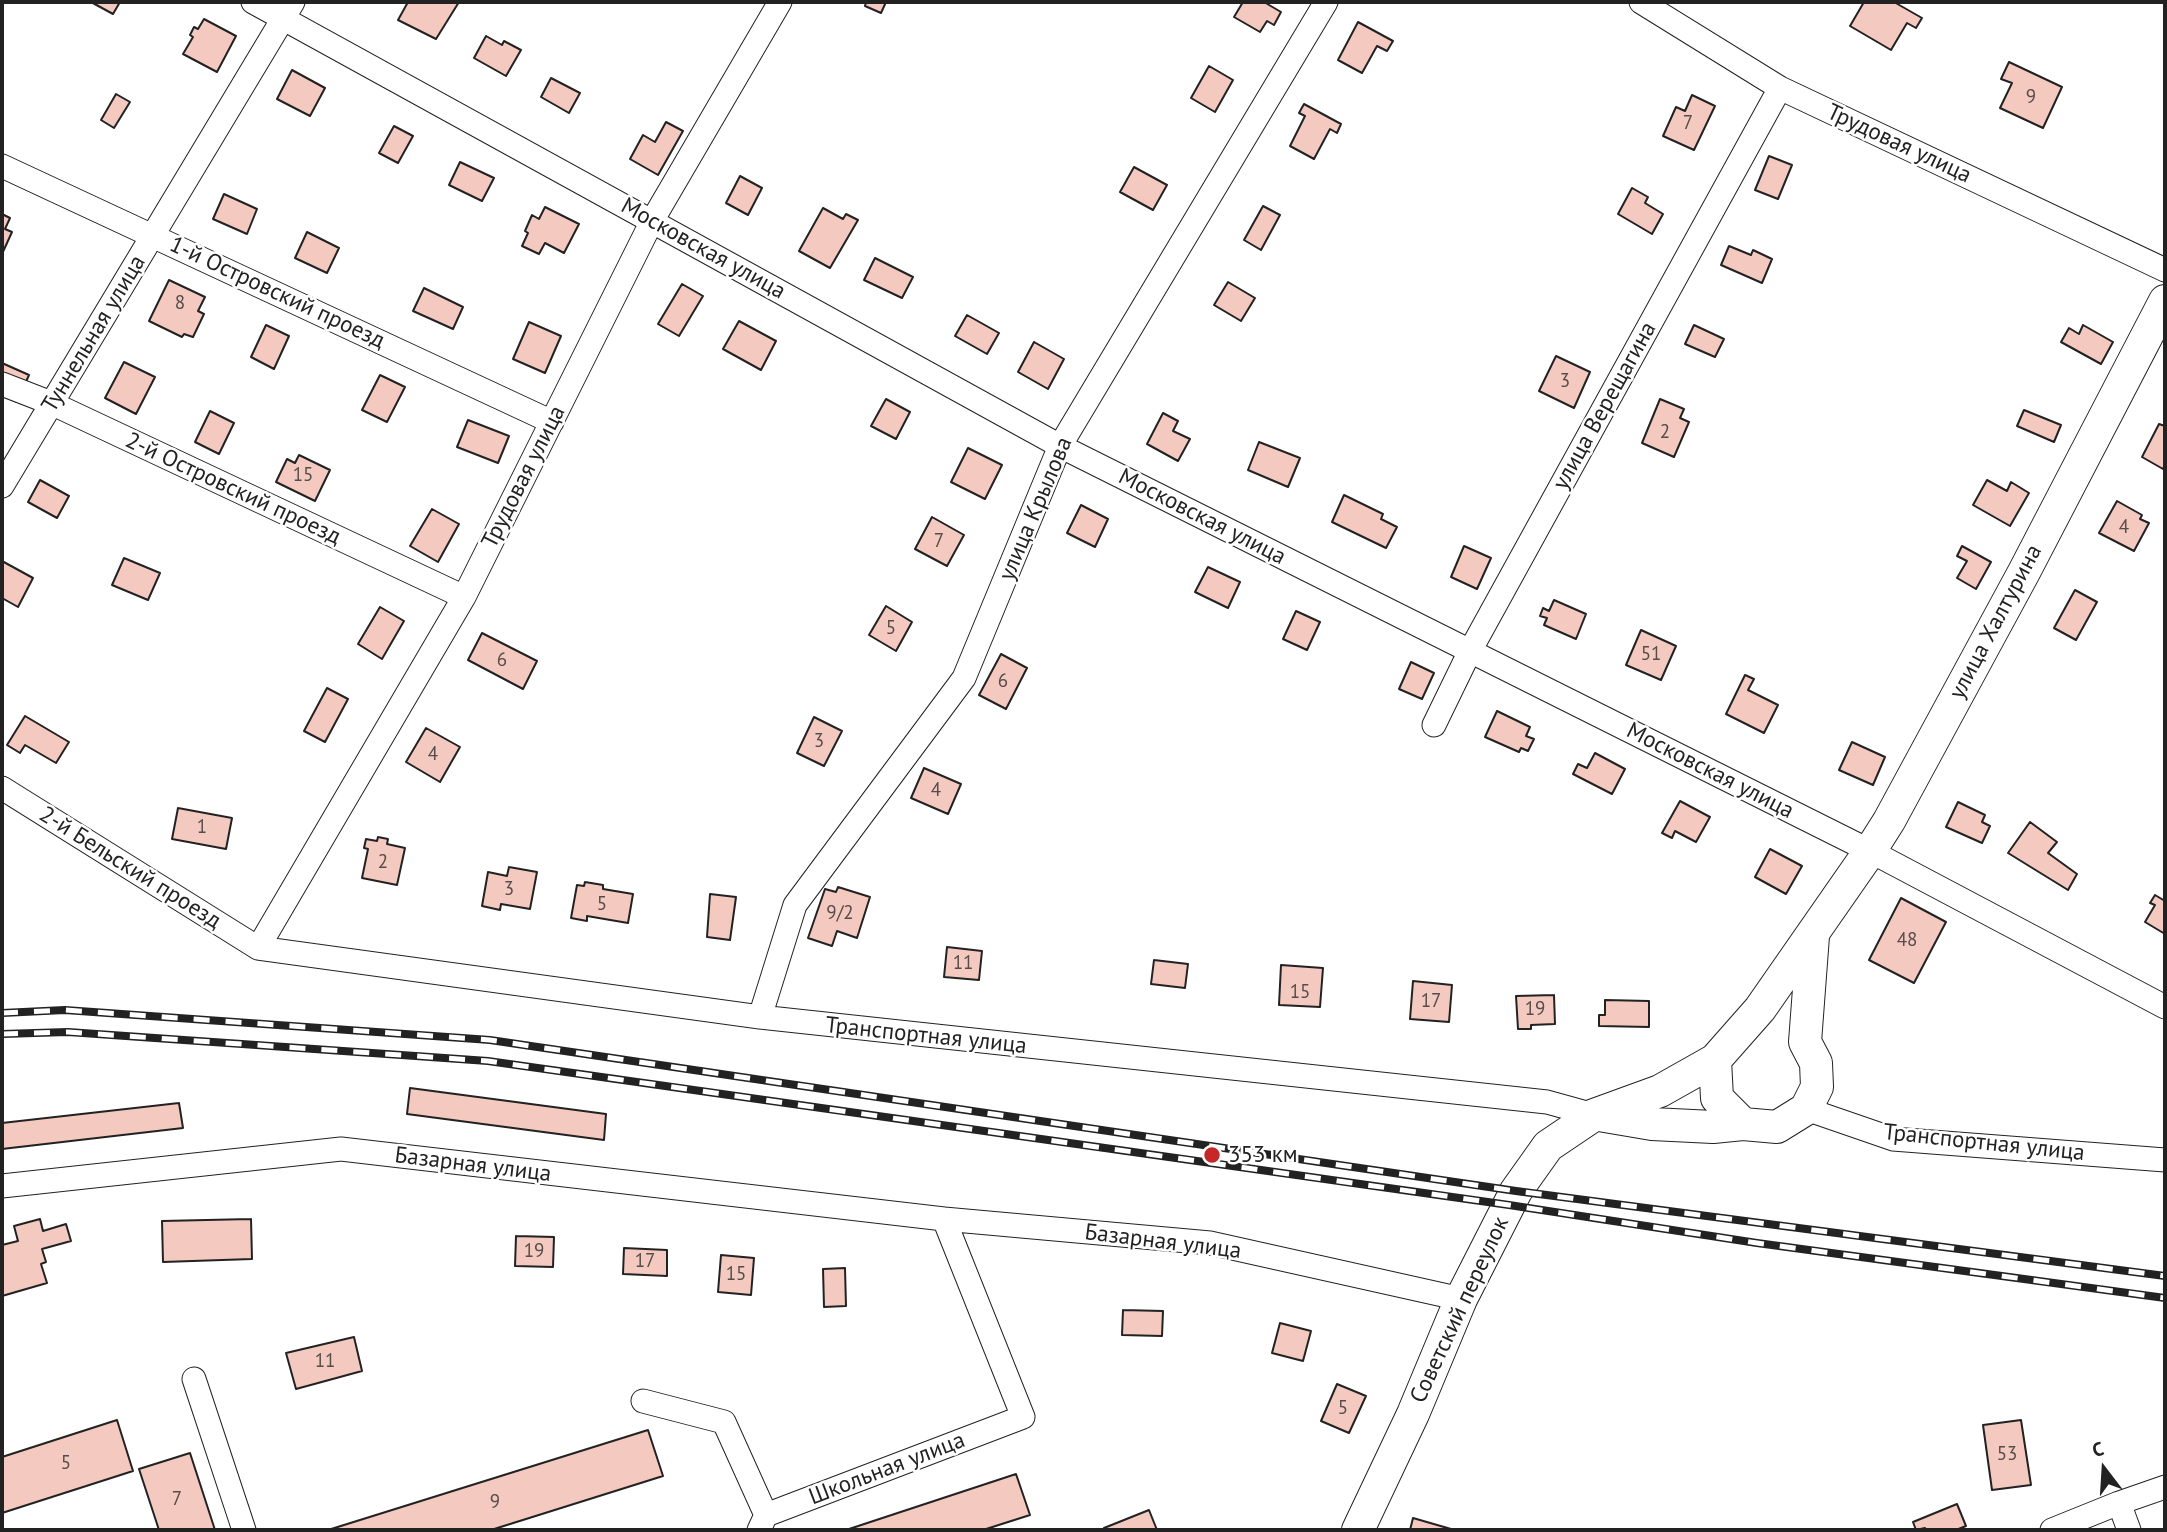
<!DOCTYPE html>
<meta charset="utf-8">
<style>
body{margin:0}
#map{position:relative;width:2167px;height:1532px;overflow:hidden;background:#fff;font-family:"PT Sans",sans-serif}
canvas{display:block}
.frame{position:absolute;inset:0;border:4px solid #222;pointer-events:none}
.north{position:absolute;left:2069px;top:1434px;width:70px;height:70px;-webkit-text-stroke:5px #fff;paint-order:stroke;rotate:343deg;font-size:19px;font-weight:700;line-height:28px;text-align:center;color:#222}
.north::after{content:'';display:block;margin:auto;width:24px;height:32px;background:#222;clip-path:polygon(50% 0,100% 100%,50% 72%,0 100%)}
</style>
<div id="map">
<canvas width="2167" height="1532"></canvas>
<div class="frame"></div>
<div class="north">С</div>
</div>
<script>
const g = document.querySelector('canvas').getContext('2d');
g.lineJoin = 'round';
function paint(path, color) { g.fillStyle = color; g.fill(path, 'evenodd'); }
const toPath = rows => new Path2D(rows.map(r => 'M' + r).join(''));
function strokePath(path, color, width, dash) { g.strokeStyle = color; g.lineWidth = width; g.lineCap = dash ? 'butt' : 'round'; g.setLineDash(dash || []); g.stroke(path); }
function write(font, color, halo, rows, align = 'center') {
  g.font = font + ' "PT Sans",sans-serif'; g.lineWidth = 5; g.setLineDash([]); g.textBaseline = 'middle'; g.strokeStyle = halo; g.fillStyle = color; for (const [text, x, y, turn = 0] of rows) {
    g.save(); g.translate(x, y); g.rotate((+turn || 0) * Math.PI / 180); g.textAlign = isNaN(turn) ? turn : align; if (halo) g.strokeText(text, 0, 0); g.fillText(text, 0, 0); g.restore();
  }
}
const building = toPath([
 [91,2,120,2,113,14,91,2],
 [408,2,459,2,436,39,398,20,408,2],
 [866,2,886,2,881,13,865,6,866,2],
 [1243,2,1264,2,1281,12,1274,25,1267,21,1260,32,1234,17,1243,2],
 [1864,2,1894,2,1922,18,1916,28,1907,23,1891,50,1850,26,1864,2],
 [204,19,236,36,217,72,183,54,193,37,190,35,194,27,198,29,204,19],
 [1358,22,1393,41,1387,51,1377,46,1362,73,1338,60,1358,22],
 [486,36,502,45,504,41,521,50,506,76,474,58,486,36],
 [2009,62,2062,87,2043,128,2000,108,2012,83,2001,79,2009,62],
 [1209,66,1233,80,1215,112,1191,98,1209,66],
 [292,70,325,88,310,116,277,99,292,70],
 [551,78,580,93,569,113,541,97,551,78],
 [116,94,130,102,114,128,101,120,116,94],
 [1692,95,1715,106,1694,150,1663,136,1676,107,1685,111,1692,95],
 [1304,104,1341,124,1337,133,1330,129,1314,159,1290,146,1305,116,1299,113,1304,104],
 [666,122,683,131,658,175,630,159,643,135,655,142,666,122],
 [394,126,413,136,398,163,379,153,394,126],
 [1769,156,1792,165,1778,199,1755,190,1769,156],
 [460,162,494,178,482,201,449,185,460,162],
 [1134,167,1167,185,1153,210,1120,192,1134,167],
 [740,176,762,188,748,215,726,203,740,176],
 [1632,188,1648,197,1645,203,1663,214,1652,234,1618,214,1632,188],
 [224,194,257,209,247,234,213,219,224,194],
 [1263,206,1280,215,1261,250,1244,240,1263,206],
 [545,207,579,224,564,253,545,243,539,254,522,246,528,233,525,231,532,215,539,219,545,207],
 [823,208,843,219,846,214,858,220,830,268,799,251,823,208],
 [2,214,10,218,5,229,12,232,2,254,2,214],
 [307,232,339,248,327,273,295,258,307,232],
 [1729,246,1751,255,1753,250,1772,259,1762,283,1721,265,1729,246],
 [875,258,913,277,902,298,864,280,875,258],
 [169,280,205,297,198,311,204,314,193,337,184,334,182,337,149,321,169,280],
 [1228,282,1255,298,1241,321,1214,305,1228,282],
 [682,284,703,296,679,336,658,324,682,284],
 [424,288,463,307,453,329,413,311,424,288],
 [967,315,999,333,987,354,955,336,967,315],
 [739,321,776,341,761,370,723,349,739,321],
 [529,322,561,336,545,373,513,359,529,322],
 [266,325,289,336,274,369,251,357,266,325],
 [1694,325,1724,339,1715,357,1685,344,1694,325],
 [2083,325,2113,342,2101,364,2061,342,2069,328,2079,334,2083,325],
 [1034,342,1064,359,1048,389,1018,372,1034,342],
 [1556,356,1590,372,1574,408,1539,391,1556,356],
 [124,362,155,377,136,414,105,398,124,362],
 [2,363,29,375,17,402,2,395,2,363],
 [380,375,405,387,387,422,362,410,380,375],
 [886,399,910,412,896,439,871,426,886,399],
 [1660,399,1684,409,1680,418,1689,422,1674,457,1642,443,1660,399],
 [2024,410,2061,425,2054,442,2017,426,2024,410],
 [210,411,234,423,219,454,195,442,210,411],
 [1163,413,1178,421,1173,431,1190,439,1178,461,1147,444,1163,413],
 [468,420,509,436,498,463,457,447,468,420],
 [2159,424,2165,426,2165,465,2163,469,2142,457,2159,424],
 [1259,442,1300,458,1288,487,1248,470,1259,442],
 [968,448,1002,465,985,499,951,482,968,448],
 [299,455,330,470,315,501,276,482,287,459,295,463,299,455],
 [40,480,69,496,57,518,28,502,40,480],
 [1987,480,2007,491,2011,482,2029,493,2010,526,1973,505,1987,480],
 [1344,495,1383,514,1381,519,1397,527,1386,548,1332,522,1344,495],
 [2117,501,2142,515,2140,519,2149,523,2134,551,2099,533,2117,501],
 [1081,505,1108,519,1095,547,1067,533,1081,505],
 [432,509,459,524,438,562,410,546,432,509],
 [932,517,964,535,947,566,915,549,932,517],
 [1464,546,1491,558,1477,589,1451,577,1464,546],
 [1962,546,1991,562,1976,589,1957,578,1967,561,1957,556,1962,546],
 [124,558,160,573,148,600,112,585,124,558],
 [2,561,33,578,18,607,2,598,2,561],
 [1208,567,1240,582,1228,608,1195,592,1208,567],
 [2075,590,2097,602,2076,640,2054,628,2075,590],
 [1554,600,1586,614,1576,639,1544,625,1547,618,1540,616,1543,608,1549,611,1554,600],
 [886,606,912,622,896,651,869,635,886,606],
 [380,607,404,621,382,659,358,644,380,607],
 [1296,611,1320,622,1307,650,1283,639,1296,611],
 [1641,630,1676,646,1661,680,1626,665,1641,630],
 [482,633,537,661,523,689,468,660,482,633],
 [1001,654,1027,668,1006,709,979,695,1001,654],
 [1411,662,1434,673,1422,699,1399,689,1411,662],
 [1745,675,1754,679,1748,690,1778,705,1764,733,1726,714,1745,675],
 [327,688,348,699,325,742,304,731,327,688],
 [1497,711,1530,727,1526,736,1534,739,1528,751,1521,748,1519,752,1485,737,1497,711],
 [25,716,69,742,56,763,25,745,20,753,7,745,25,716],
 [814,717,842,731,824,766,797,753,814,717],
 [426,728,460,747,440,782,406,762,426,728],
 [1852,742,1885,757,1873,785,1839,770,1852,742],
 [1595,753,1625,769,1612,794,1573,774,1578,764,1587,768,1595,753],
 [924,768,961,784,948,814,911,798,924,768],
 [1680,801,1710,817,1696,842,1675,831,1672,838,1662,833,1680,801],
 [1958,802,1985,815,1982,822,1990,826,1982,843,1946,827,1958,802],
 [178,808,232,818,226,849,172,839,178,808],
 [2030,822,2057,842,2048,853,2077,874,2068,890,2008,853,2030,822],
 [378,837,388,839,387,844,405,848,397,885,362,878,368,849,364,848,366,839,377,841,378,837],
 [1770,849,1802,866,1786,894,1755,877,1770,849],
 [509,867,537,872,530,909,501,904,500,910,482,906,488,872,507,876,509,867],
 [585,882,603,885,603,889,633,894,628,923,587,916,587,921,571,918,577,885,584,886,585,882],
 [838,887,870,897,857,938,837,931,832,946,808,938,825,889,836,892,838,887],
 [710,894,736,897,730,940,707,937,710,894],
 [2155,895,2165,901,2165,934,2145,922,2155,905,2150,903,2155,895],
 [1901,898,1946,922,1914,983,1869,960,1901,898],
 [947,947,982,951,979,980,944,977,947,947],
 [1154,960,1188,964,1185,988,1151,984,1154,960],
 [1281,965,1323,968,1320,1007,1279,1005,1281,965],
 [1413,981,1452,985,1449,1022,1410,1019,1413,981],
 [1554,995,1555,1024,1531,1025,1531,1029,1518,1029,1516,996,1554,995],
 [1605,1000,1649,1001,1649,1027,1599,1026,1599,1015,1605,1015,1605,1000],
 [410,1088,606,1114,604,1140,407,1114,410,1088],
 [179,1103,183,1128,2,1149,2,1123,179,1103],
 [40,1219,43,1231,66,1224,71,1241,42,1249,46,1262,41,1264,47,1283,2,1296,2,1245,18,1241,14,1226,40,1219],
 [251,1219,252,1259,163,1262,162,1221,251,1219],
 [516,1236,554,1237,553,1267,515,1266,516,1236],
 [624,1248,667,1250,667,1276,623,1274,624,1248],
 [721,1255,754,1258,751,1295,718,1292,721,1255],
 [845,1268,846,1306,824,1307,823,1269,845,1268],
 [1123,1310,1163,1311,1162,1336,1122,1335,1123,1310],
 [1280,1323,1311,1331,1303,1361,1272,1353,1280,1323],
 [354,1337,362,1371,296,1389,286,1353,354,1337],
 [1337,1384,1366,1396,1349,1433,1321,1421,1337,1384],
 [117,1420,133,1471,2,1513,2,1457,117,1420],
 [2021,1420,2031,1485,1992,1490,1983,1425,2021,1420],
 [648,1430,663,1476,491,1530,328,1530,648,1430],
 [190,1453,215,1530,159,1530,139,1469,190,1453],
 [1016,1474,1030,1515,983,1530,846,1530,1016,1474],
 [1957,1504,1966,1526,1956,1530,1926,1530,1925,1528,1916,1530,1913,1522,1957,1504],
 [1149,1510,1157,1530,1105,1530,1104,1528,1149,1510],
 [1413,1518,1451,1529,1451,1530,1410,1530,1413,1518]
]);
const street = toPath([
 [253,2,1060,446,1870,851,2165,1007],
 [1641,2,1780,88,2165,270],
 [2,166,552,422],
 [2,384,51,403,464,597],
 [2,486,293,2],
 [1434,725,1470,651,1780,88],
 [2,788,258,948,760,1017,1547,1102,1594,1115],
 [258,948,464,597,652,221,780,2],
 [760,1017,795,905,964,678,1060,446,1326,2],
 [1806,1109,1893,1139,2165,1160],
 [2,1186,341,1149,944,1219,1023,1417,766,1515,759,1530],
 [944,1219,1210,1243,1461,1299],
 [194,1379,244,1530],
 [643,1401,724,1422,766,1515],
 [2119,1503,2129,1530],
 [2052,1530,2119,1503,2165,1487]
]);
const secondary = toPath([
 [1715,1060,1717,1098,1743,1124],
 [1599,1115,1652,1124,1713,1127,1743,1124,1777,1127,1806,1109,1817,1087,1816,1063,1805,1042,1813,936],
 [1358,1530,1413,1414,1461,1299,1516,1191,1548,1146,1594,1115,1660,1091,1715,1060,1760,1009,1870,851,1889,821,2024,572,2165,301]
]);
const rail = toPath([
 [2,1013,65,1010,490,1040,1516,1191,2165,1276],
 [2,1034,68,1032,488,1061,1509,1205,1757,1243,2165,1298]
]);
const markers = [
 [1212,1155,9,"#c62828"]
];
const numberNames = [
 ["9",2031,98],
 ["7",1688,124],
 ["8",180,304],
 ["3",1565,382],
 ["2",1665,433],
 ["15",303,476],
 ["4",2124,528],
 ["7",939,542],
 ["5",891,629],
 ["51",1651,655],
 ["6",502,661],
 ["6",1003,682],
 ["3",819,742],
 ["4",433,755],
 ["4",936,791],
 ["1",202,828],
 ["2",383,863],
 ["3",509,890],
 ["5",602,905],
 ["9/2",840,914],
 ["48",1907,941],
 ["11",963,964],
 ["15",1300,993],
 ["17",1431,1002],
 ["19",1535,1010],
 ["19",534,1252],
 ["17",645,1262],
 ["15",736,1275],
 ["11",325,1362],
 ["5",1343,1409],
 ["53",2007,1455],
 ["5",66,1464],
 ["7",177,1500],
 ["9",495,1503]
];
const streetNames = [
 ["Трудовая улица",1899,144,25],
 ["Московская улица",703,249,29],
 ["1-й Островский проезд",277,293,25],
 ["Туннельная улица",94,334,-59],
 ["улица Верещагина",1605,406,-61],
 ["Трудовая улица",524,477,-63],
 ["2-й Островский проезд",233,489,25],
 ["улица Крылова",1036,509,-67],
 ["Московская улица",1202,517,27],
 ["улица Халтурина",1996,622,-62],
 ["Московская улица",1710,771,27],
 ["2-й Бельский проезд",130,868,32],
 ["Транспортная улица",926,1036,6],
 ["Транспортная улица",1984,1143,6],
 ["Базарная улица",473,1165,7],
 ["Базарная улица",1163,1242,7],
 ["Советский переулок",1460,1310,-65],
 ["Школьная улица",887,1469,-21]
];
const poiNames = [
 ["353 км",1228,1155]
];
paint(building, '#f3c9c0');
strokePath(building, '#222', 2);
strokePath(street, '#222', 25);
strokePath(secondary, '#222', 34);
strokePath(street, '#fff', 23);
strokePath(secondary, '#fff', 32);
strokePath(rail, '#222', 8);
strokePath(rail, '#fff', 5, [16]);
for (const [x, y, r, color] of markers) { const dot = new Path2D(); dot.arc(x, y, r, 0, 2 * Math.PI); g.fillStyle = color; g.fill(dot); strokePath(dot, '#fff', 2.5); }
write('19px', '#564c4a', null, numberNames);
write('23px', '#222', '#fff', streetNames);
write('23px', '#222', '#fff', poiNames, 'left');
</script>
